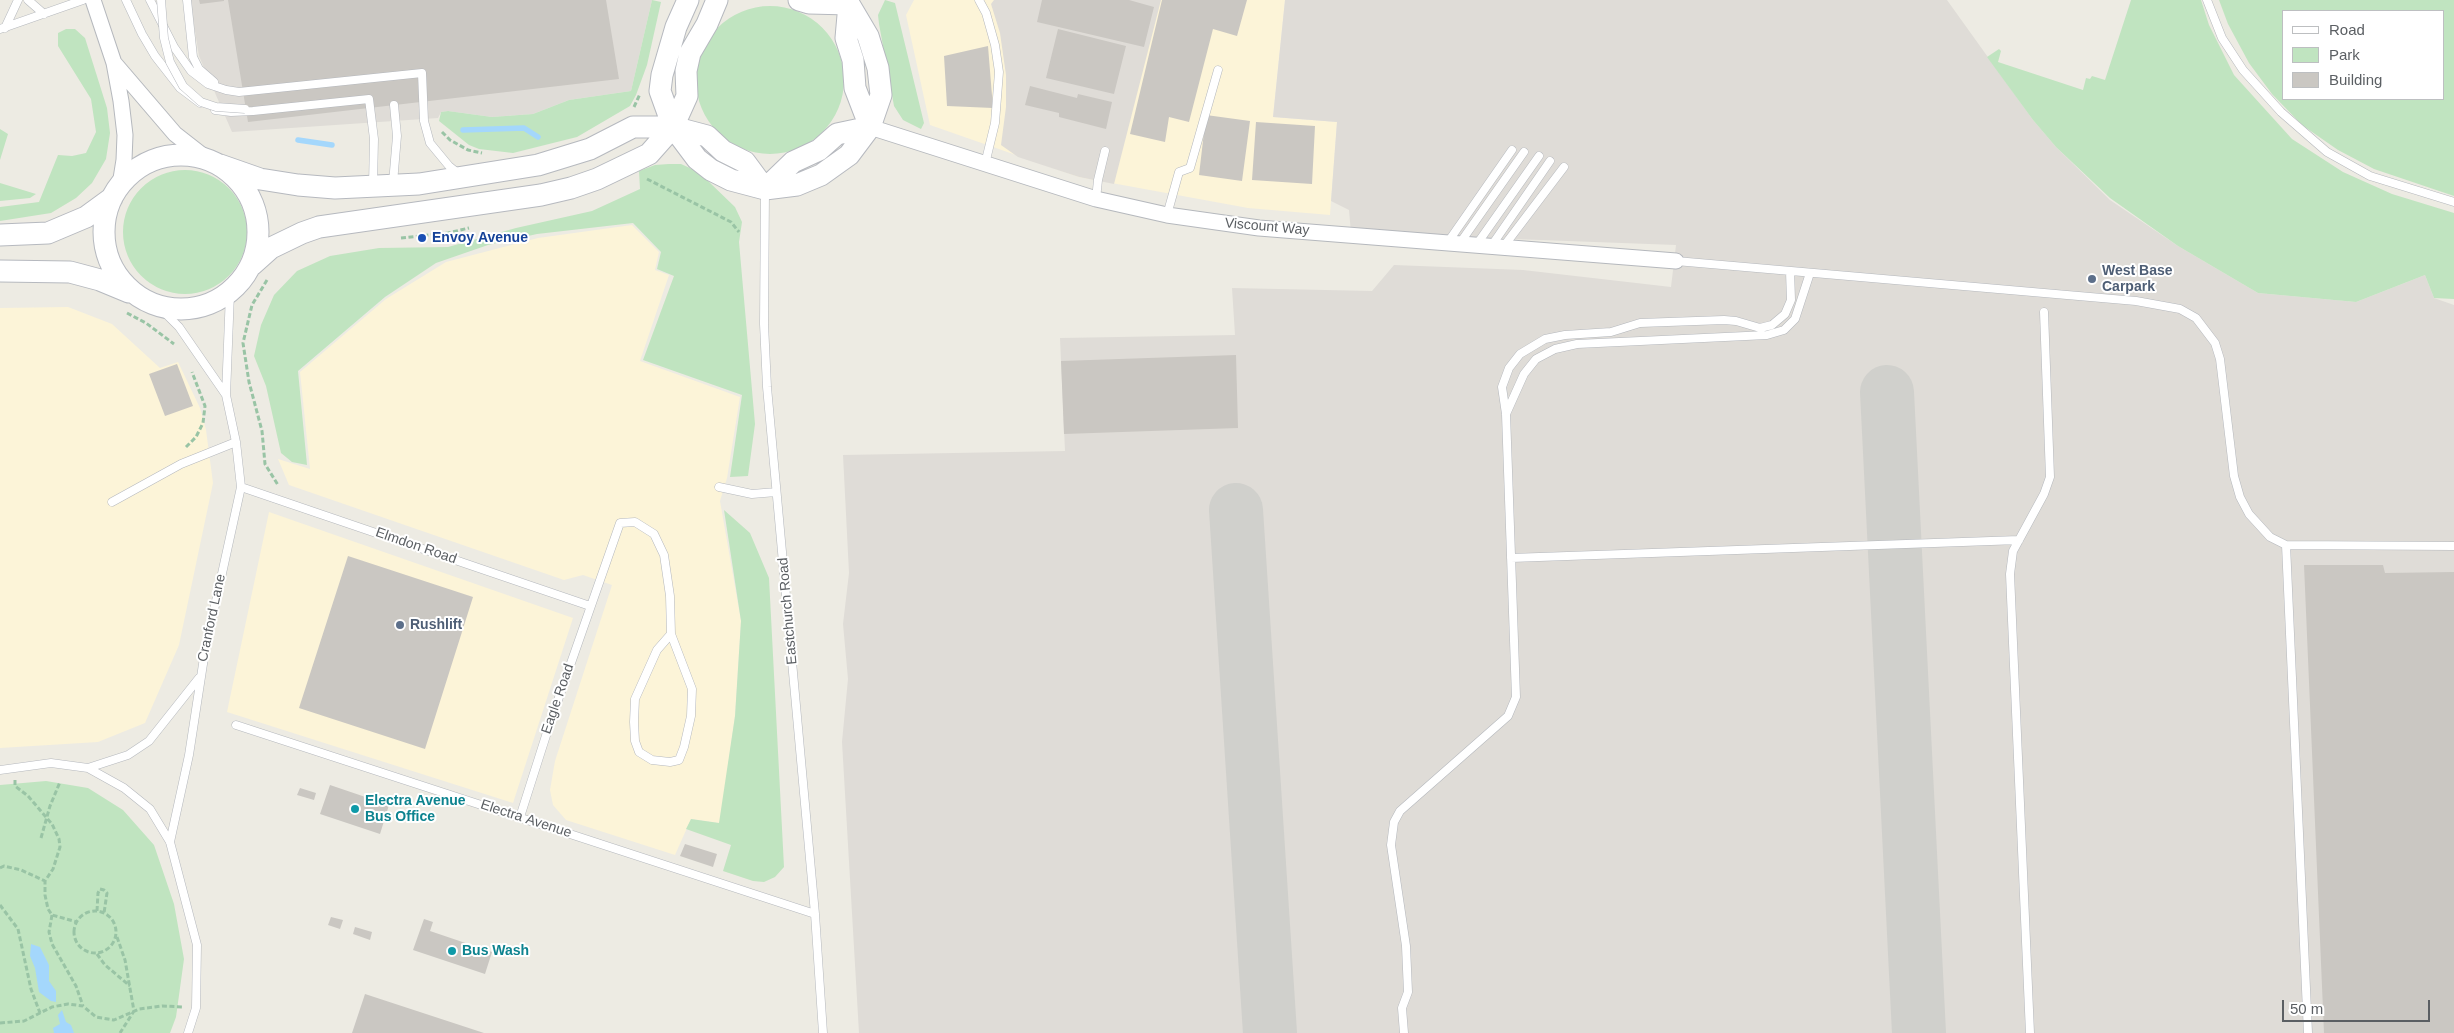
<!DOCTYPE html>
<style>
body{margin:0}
#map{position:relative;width:2454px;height:1033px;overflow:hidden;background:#edebe3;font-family:Helvetica,sans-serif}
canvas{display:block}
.legend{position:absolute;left:2282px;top:10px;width:162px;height:90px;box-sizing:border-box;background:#fff;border:1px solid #bdbfc1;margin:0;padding:6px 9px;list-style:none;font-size:15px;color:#5b5f63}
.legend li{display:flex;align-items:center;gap:10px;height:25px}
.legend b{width:25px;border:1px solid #bdbfc1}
.scale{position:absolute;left:2282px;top:1000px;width:148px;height:22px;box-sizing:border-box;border:2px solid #5b5f63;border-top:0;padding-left:6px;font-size:15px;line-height:18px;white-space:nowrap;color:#5b5f63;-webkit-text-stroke:4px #fff;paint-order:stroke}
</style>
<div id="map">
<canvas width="2454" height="1033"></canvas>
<ul class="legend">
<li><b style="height:6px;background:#fff"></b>Road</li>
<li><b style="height:14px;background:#c0e4c0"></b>Park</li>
<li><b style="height:14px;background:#cac7c2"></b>Building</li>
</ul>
<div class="scale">50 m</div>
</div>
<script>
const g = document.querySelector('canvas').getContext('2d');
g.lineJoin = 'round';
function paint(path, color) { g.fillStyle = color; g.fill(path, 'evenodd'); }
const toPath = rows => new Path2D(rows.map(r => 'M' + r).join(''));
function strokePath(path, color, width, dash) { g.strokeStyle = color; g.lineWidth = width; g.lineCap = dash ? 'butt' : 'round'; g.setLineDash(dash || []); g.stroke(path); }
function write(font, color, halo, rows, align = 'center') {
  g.font = font + ' Helvetica,sans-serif'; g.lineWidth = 4; g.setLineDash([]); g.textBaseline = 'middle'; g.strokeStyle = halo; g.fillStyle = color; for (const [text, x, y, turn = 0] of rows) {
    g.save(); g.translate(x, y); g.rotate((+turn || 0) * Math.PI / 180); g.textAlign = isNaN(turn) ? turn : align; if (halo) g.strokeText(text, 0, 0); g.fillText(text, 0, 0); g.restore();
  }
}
const commercial = toPath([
 [914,0,1285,0,1273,117,1337,122,1330,215,1248,208,1079,177,930,125,906,15],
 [632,225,659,252,655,270,669,275,640,361,740,397,727,478,720,501,741,621,735,716,721,816,719,823,691,819,675,855,566,820,553,805,550,790,555,761,612,585,583,575,564,580,289,485,278,459,310,469,300,372,386,299,446,262,538,238],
 [68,307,112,324,160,368,178,362,200,408,206,430,213,483,179,645,145,723,98,742,0,748,0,308],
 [269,512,573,618,513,803,227,712]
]);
const industrial = toPath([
 [190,0,652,0,631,91,569,100,533,114,492,117,448,111,441,112,438,118,232,132,199,56],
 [994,0,1161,0,1114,184,1079,177,1018,157,1001,145,1006,107,1006,75,1000,33,991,4],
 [1285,0,1947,0,2033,120,2056,147,2110,200,2178,246,2258,293,2356,302,2425,275,2434,298,2454,305,2454,1033,859,1033,842,742,848,679,843,624,849,573,843,455,1065,451,1060,338,1235,335,1232,288,1372,291,1394,265,1523,270,1671,287,1676,245,1351,233,1349,210,1331,201,1337,122,1273,117]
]);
const green = toPath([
 [652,0,661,2,647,65,636,95,630,106,577,137,513,153,479,149,469,145,439,121,441,112,448,111,492,117,533,114,569,100,631,91],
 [885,0,895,3,924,123,921,129,903,120,894,106,879,24,878,15],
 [2131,0,2201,0,2209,25,2234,75,2292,139,2343,172,2392,194,2454,213,2454,299,2434,298,2425,275,2356,302,2258,293,2178,246,2110,198,2056,147,2033,120,1987,57,1999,49,2001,51,1998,62,2083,90,2086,78,2090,79,2092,76,2105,80],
 [2219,0,2454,0,2454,196,2374,169,2338,150,2302,125,2272,94,2249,63,2228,24],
 [2283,11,2443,11,2443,99,2283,99],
 '696 80a74 74 0 1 1 148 0a74 74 0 1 1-148 0Z',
 [66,29,75,29,85,38,107,108,110,133,106,159,92,183,76,198,51,213,0,221,0,207,39,202,58,155,72,156,86,153,96,132,91,99,58,46,58,33],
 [0,129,8,134,0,160],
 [669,164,681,164,692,169,707,180,735,207,742,222,739,242,755,424,748,476,730,477,742,395,643,360,674,276,657,269,661,252,633,223,537,234,488,245,436,263,385,297,298,371,307,465,292,462,281,453,266,386,254,356,261,325,274,295,297,271,330,256,379,248,448,247,516,228,592,211,640,189,639,171,655,165],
 '123 232a62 62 0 1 1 124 0a62 62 0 1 1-124 0Z',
 [0,183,36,194,30,198,0,201],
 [724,510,750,533,769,578,784,867,775,877,764,882,753,881,723,871,731,845,686,829,691,819,719,823,735,716,741,621],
 [46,781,88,788,123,810,154,845,174,904,184,959,176,1017,170,1033,0,1033,0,785]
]);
const water = toPath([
 [31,944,40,947,49,965,49,981,56,991,56,1002,51,1001,39,992,35,968,30,956],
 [62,1010,66,1022,71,1025,74,1033,54,1033,53,1028,60,1024,58,1015]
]);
const stream = toPath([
 [463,130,524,128,538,137],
 [298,140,332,145]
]);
const taxiway = toPath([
 [1887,392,1919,1033],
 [1236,510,1270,1033]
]);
const building = toPath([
 [199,0,224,0,224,1,200,4],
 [228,0,606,0,619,79,248,122],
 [1042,0,1129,0,1154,7,1144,47,1037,22],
 [1162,0,1247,0,1237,36,1213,29,1189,122,1169,117,1165,142,1130,134],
 [1058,29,1126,46,1114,94,1046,78],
 [988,46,993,108,947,106,944,56],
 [1030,86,1077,98,1078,94,1112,102,1106,129,1059,117,1059,113,1025,105],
 [1206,115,1250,121,1242,181,1199,175],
 [1256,122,1315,126,1312,184,1252,180],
 [1236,355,1238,428,1064,434,1061,361],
 [177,364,193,406,165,416,149,374],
 [348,556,473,597,425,749,299,708],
 [2304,565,2383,565,2385,573,2454,572,2454,1033,2324,1033],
 [330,785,389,805,380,834,320,814],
 [300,788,316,793,314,800,297,795],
 [685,844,717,854,713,867,680,856],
 [331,917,343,920,340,929,328,925],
 [424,919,433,922,430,931,492,952,485,974,413,950],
 [355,927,372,932,370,940,353,934],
 [365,994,484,1033,352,1033]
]);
const path = toPath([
 [634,107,640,94],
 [442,132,450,140,468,150,482,153],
 [647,179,731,222,739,232],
 [401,238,448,233,469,228],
 [267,280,252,305,243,343,249,382,262,431,265,464,278,485],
 [127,313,146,323,174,344],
 [186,447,196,437,203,423,205,406,192,372],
 [15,780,15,786,28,796,52,824,59,839,60,847,53,869,45,881,45,895,48,909,52,915,77,922],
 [41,838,50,806,60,782],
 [0,868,4,866,21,870,45,881],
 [0,905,18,929,31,989,40,1013],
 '74 932a21 21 0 1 1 42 0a21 21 0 1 1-42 0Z',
 [97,911,98,893,100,889,104,890,107,893,104,913],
 [52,915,49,932,52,944,76,986,83,1006],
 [117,937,125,960,134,1011,120,1033],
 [97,954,105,965,130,986],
 [0,1023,24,1021,52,1007,68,1004,83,1006,96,1017,114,1020,139,1009,162,1006,183,1007]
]);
const lane = toPath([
 [28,0,44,14],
 [126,0,142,34,155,56,180,88,200,103],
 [150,0,174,47,191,71,208,84,226,90,239,92,422,73,424,121,430,143,449,166,459,174],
 [187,0,193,57,199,69,214,82],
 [979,0,986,13,995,45,999,72,995,123,985,164],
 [2207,0,2222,38,2243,70,2281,112,2327,152,2370,176,2454,202],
 [5,28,18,0],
 [0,29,83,0],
 [215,110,231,112,253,111,369,99,374,139,373,185],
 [393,183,397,136,394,105],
 [765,190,764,324,767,387,815,914,823,1033],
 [1096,199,1098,180,1105,151],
 [1167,215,1179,172,1190,168,1218,70],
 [1448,242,1512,150],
 [1460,243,1524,152],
 [1477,244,1539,156],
 [1492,245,1550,161],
 [1504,246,1564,167],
 [1676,261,2136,301,2180,309,2196,318,2215,343,2220,359,2234,476,2240,497,2249,514,2270,537,2286,545,2454,546],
 [159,307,179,327,226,395],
 [1506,414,1524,374,1536,359,1555,349,1577,344,1767,335,1784,330,1795,319,1810,273],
 [241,487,590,606],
 [719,487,752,494,776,492],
 [112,502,181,464,236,442],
 [2286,545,2308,1033],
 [1511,558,2019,540],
 [236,725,815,914],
 [88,768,128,755,149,741,199,678],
 [0,770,51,763,88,768,124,788,150,809,170,842,197,945,196,1008,188,1033],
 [520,817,550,723,620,523,635,522,654,534,664,555,670,596,671,634,692,689,691,716,684,747,679,760,670,762,652,760,639,752,635,741,634,722,635,699,657,650,671,634],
 [170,842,189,755,205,651,241,487,236,442,226,395,230,293],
 [1404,1033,1402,1008,1408,992,1406,946,1391,845,1394,822,1400,811,1508,716,1516,697,1506,414,1502,387,1509,368,1520,354,1545,339,1565,335,1611,332,1640,323,1724,320,1736,321,1760,328,1772,325,1785,314,1791,300,1790,271],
 [2030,1033,2010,574,2013,551,2044,494,2050,477,2044,312]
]);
const street = toPath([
 [93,0,114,63,121,101,125,135,124,160,120,185],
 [115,64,175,134,207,159],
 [870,127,1096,199,1167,215,1259,228,1676,261]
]);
const secondary = toPath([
 [688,0,676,27,662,75,660,91,673,127,697,159,711,170,731,180,765,189,797,185,821,175,849,155,870,127,881,95,878,68,868,36,849,4,844,0],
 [799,0,809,3,849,4],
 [849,4,846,38,853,60,855,88,870,127],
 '104 232a77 77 0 1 1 154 0a77 77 0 1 1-154 0Z',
 [220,165,260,179,298,185,335,188,419,184,538,165,590,149,633,127,673,127,707,136,723,151,745,162,765,189],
 [765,189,793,162,819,150,837,134,870,127],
 [0,235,48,233,86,217,112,198],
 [252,265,271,248,302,233,319,227,541,195,571,188,597,179,649,154,673,127,687,96,686,71,690,53,707,24,717,0],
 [0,271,70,272,100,280,129,292]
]);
const laneBridge = toPath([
 [161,0,164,38,170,62,183,86,201,102,216,107,245,109]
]);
const markers = [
 [422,238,5,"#1a4fb4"],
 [2092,279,5,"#5c6f8a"],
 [400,625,5,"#5c6f8a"],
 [355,809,5,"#0f9aa8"],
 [452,951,5,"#0f9aa8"]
];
const streetNames = [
 ["Viscount Way",1267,227,5],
 ["Elmdon Road",416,546,19],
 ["Eastchurch Road",788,611,-95],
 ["Cranford Lane",212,618,-78],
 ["Eagle Road",558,699,-71],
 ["Electra Avenue",526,819,18]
];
const transitNames = [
 ["Envoy Avenue",432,238]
];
const serviceNames = [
 ["West Base",2102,271],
 ["Carpark",2102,287],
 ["Rushlift",410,625]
];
const cultureNames = [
 ["Electra Avenue",365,801],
 ["Bus Office",365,817],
 ["Bus Wash",462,951]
];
paint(commercial, '#fcf4d8');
paint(industrial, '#dfdcd7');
paint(green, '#c0e4c0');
paint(water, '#a4d7fc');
strokePath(stream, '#a4d7fc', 5.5);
strokePath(taxiway, '#d0d0cc', 54);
paint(building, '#cac7c2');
strokePath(lane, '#b5b8bd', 9);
strokePath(street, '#b5b8bd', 17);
strokePath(secondary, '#b6b9bf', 23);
strokePath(path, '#99c4a5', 3, [5, 2.5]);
strokePath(lane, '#fff', 8);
strokePath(street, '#fff', 15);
strokePath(secondary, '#fff', 21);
strokePath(laneBridge, '#b5b8bd', 9, []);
strokePath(laneBridge, '#fff', 8);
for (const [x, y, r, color] of markers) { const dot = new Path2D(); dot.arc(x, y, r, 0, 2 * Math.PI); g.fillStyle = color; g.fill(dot); strokePath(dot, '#fff', 2); }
write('14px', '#5b5f63', '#fff', streetNames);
write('bold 14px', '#164399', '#fff', transitNames, 'left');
write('bold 14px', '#4e5e75', '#fff', serviceNames, 'left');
write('bold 14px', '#0d838f', '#fff', cultureNames, 'left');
</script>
